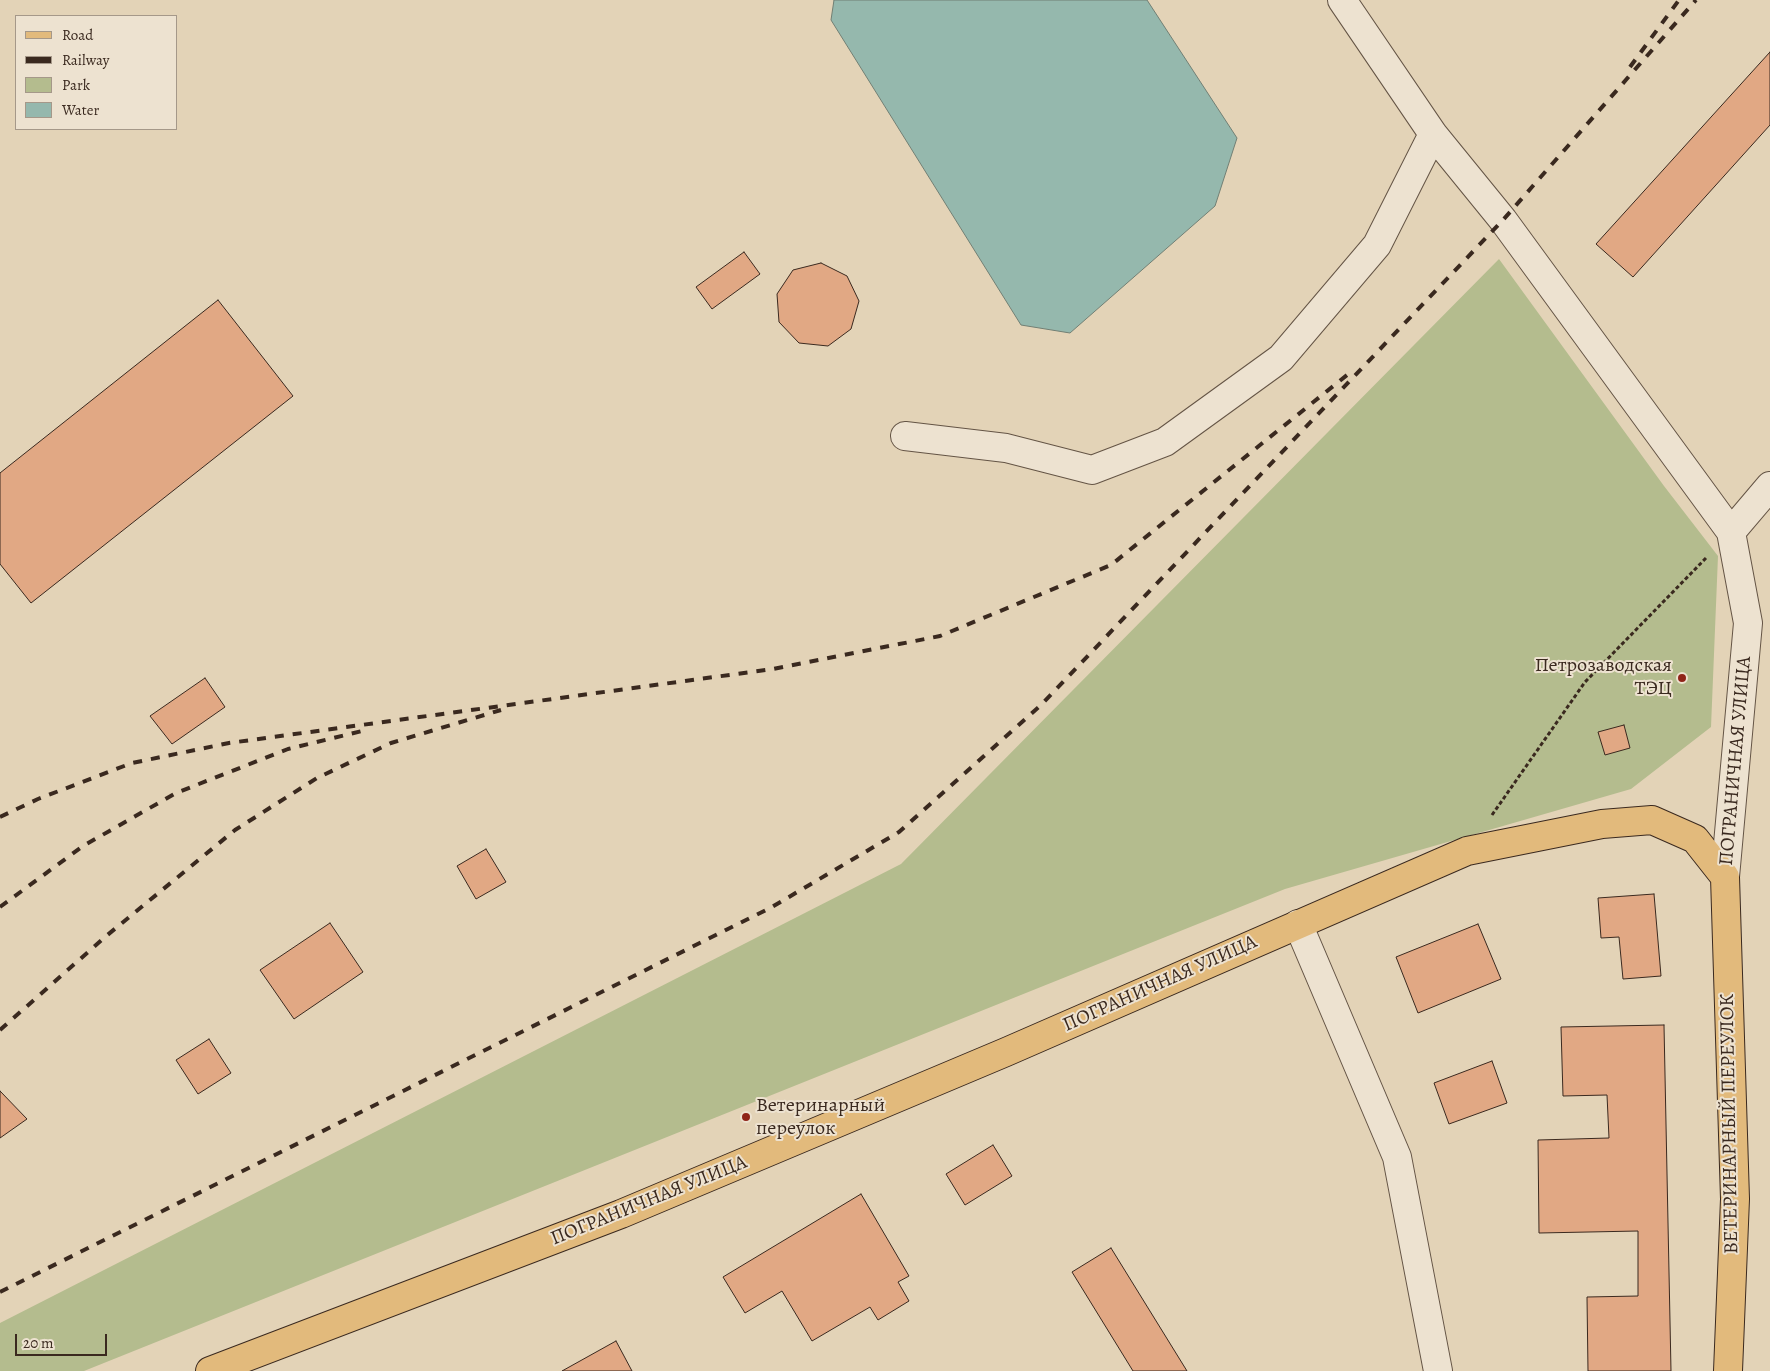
<!DOCTYPE html>
<meta charset="utf-8">
<style>
body{margin:0}
#map{position:relative;width:1770px;height:1371px;overflow:hidden;background:#e3d3b7;font-family:Alegreya,serif}
canvas{display:block}
.legend{position:absolute;left:15px;top:15px;width:162px;height:115px;box-sizing:border-box;background:#ede2d0;border:1px solid #a59889;margin:0;padding:6px 9px;list-style:none;font-size:15px;color:#3a291f}
.legend li{display:flex;align-items:center;gap:10px;height:25px}
.legend b{width:25px;border:1px solid #a59889}
.scale{position:absolute;left:15px;top:1334px;width:92px;height:22px;box-sizing:border-box;border:2px solid #3a291f;border-top:0;padding-left:6px;font-size:15px;line-height:18px;white-space:nowrap;color:#3a291f;-webkit-text-stroke:4px #ede2d0;paint-order:stroke}
</style>
<div id="map">
<canvas width="1770" height="1371"></canvas>
<ul class="legend">
<li><b style="height:6px;background:#e2ba7c"></b>Road</li>
<li><b style="height:6px;background:#3a291f"></b>Railway</li>
<li><b style="height:14px;background:#b4bc8e"></b>Park</li>
<li><b style="height:14px;background:#95b8ad"></b>Water</li>
</ul>
<div class="scale">20 m</div>
</div>
<script>
const g = document.querySelector('canvas').getContext('2d');
g.lineJoin = 'round';
function paint(path, color) { g.fillStyle = color; g.fill(path, 'evenodd'); }
const toPath = rows => new Path2D(rows.map(r => 'M' + r).join(''));
function strokePath(path, color, width, dash) { g.strokeStyle = color; g.lineWidth = width; g.lineCap = dash ? 'butt' : 'round'; g.setLineDash(dash || []); g.stroke(path); }
function write(font, color, halo, rows, align = 'center') {
  g.font = font + ' Alegreya,serif'; g.lineWidth = 4; g.setLineDash([]); g.textBaseline = 'middle'; g.strokeStyle = halo; g.fillStyle = color; for (const [text, x, y, turn = 0] of rows) {
    g.save(); g.translate(x, y); g.rotate((+turn || 0) * Math.PI / 180); g.textAlign = isNaN(turn) ? turn : align; if (halo) g.strokeText(text, 0, 0); g.fillText(text, 0, 0); g.restore();
  }
}
const green = toPath([
 [1499,259,1664,486,1718,556,1711,727,1631,789,1285,889,84,1371,0,1371,0,1323,901,864]
]);
const water = toPath([
 [834,0,1147,0,1237,138,1215,206,1070,333,1021,325,831,20,834,0]
]);
const building = toPath([
 [1770,52,1770,125,1633,277,1596,244,1770,52],
 [744,252,760,274,712,309,696,287,744,252],
 [821,263,847,276,859,301,851,329,828,346,799,343,779,322,777,294,793,270,821,263],
 [218,300,293,396,31,603,0,564,0,473,218,300],
 [205,678,225,707,172,744,150,716,205,678],
 [1624,725,1630,748,1605,755,1598,732,1624,725],
 [486,849,506,882,476,899,457,866,486,849],
 [1654,894,1661,976,1623,979,1619,937,1601,938,1598,898,1654,894],
 [330,923,363,972,294,1019,260,970,330,923],
 [1478,924,1501,979,1418,1013,1396,957,1478,924],
 [1664,1025,1671,1371,1588,1371,1587,1297,1638,1296,1638,1231,1539,1233,1538,1140,1609,1138,1607,1095,1563,1096,1561,1027,1664,1025],
 [209,1039,231,1073,198,1094,176,1060,209,1039],
 [1492,1061,1507,1103,1449,1124,1434,1083,1492,1061],
 [0,1091,27,1119,0,1138,0,1091],
 [993,1145,1012,1176,965,1205,946,1174,993,1145],
 [861,1194,909,1276,898,1282,909,1301,878,1320,870,1307,812,1341,782,1291,745,1313,723,1277,861,1194],
 [1111,1248,1187,1371,1133,1371,1072,1272,1111,1248],
 [616,1341,632,1371,562,1371,616,1341]
]);
const path = toPath([
 [1492,815,1585,682,1706,558]
]);
const minor = toPath([
 [1342,0,1433,134,1503,220,1731,532],
 [905,436,1006,448,1092,470,1165,442,1281,358,1377,245,1433,134],
 [1725,877,1748,623,1731,532,1770,486],
 [1298,924,1397,1157,1438,1371]
]);
const major = toPath([
 [210,1371,621,1214,1006,1052,1467,851,1602,824,1652,820,1695,839,1725,877,1735,1199,1728,1371]
]);
const rail = toPath([
 [1630,67,1679,0],
 [0,817,38,799,132,763,229,743,773,669,940,636,1111,565,1347,375],
 [0,907,83,846,176,793,288,749,366,730],
 [0,1030,105,937,235,830,317,778,391,743,501,710],
 [0,1292,772,907,899,832,1042,704,1503,220,1696,0]
]);
const markers = [
 [1682,678,5,"#8f2418"],
 [746,1117,5,"#8f2418"]
];
const poiNames = [
 ["Петрозаводская",1672,666],
 ["ТЭЦ",1672,689],
 ["Ветеринарный",756,1106,"left"],
 ["переулок",756,1129,"left"]
];
const streetNames = [
 ["ПОГРАНИЧНАЯ УЛИЦА",1736,761,-85],
 ["ПОГРАНИЧНАЯ УЛИЦА",1160,984,-24],
 ["ВЕТЕРИНАРНЫЙ ПЕРЕУЛОК",1730,1124,-91],
 ["ПОГРАНИЧНАЯ УЛИЦА",649,1201,-22]
];
paint(green, '#b4bc8e');
paint(water, '#95b8ad');
strokePath(water, '#717f74', 1);
paint(building, '#e1a884');
strokePath(building, '#3a291f', 1);
strokePath(minor, '#645445', 30);
strokePath(major, '#3a291f', 30);
strokePath(path, '#3a291f', 3, [4, 2.5]);
strokePath(minor, '#ede2d0', 28);
strokePath(major, '#e2ba7c', 28);
strokePath(rail, '#3a291f', 4, [9, 9]);
for (const [x, y, r, color] of markers) { const dot = new Path2D(); dot.arc(x, y, r, 0, 2 * Math.PI); g.fillStyle = color; g.fill(dot); strokePath(dot, '#ede2d0', 2); }
write('20px', '#3a291f', '#ede2d0', poiNames, 'right');
write('20px', '#3a291f', '#ede2d0', streetNames);
</script>
